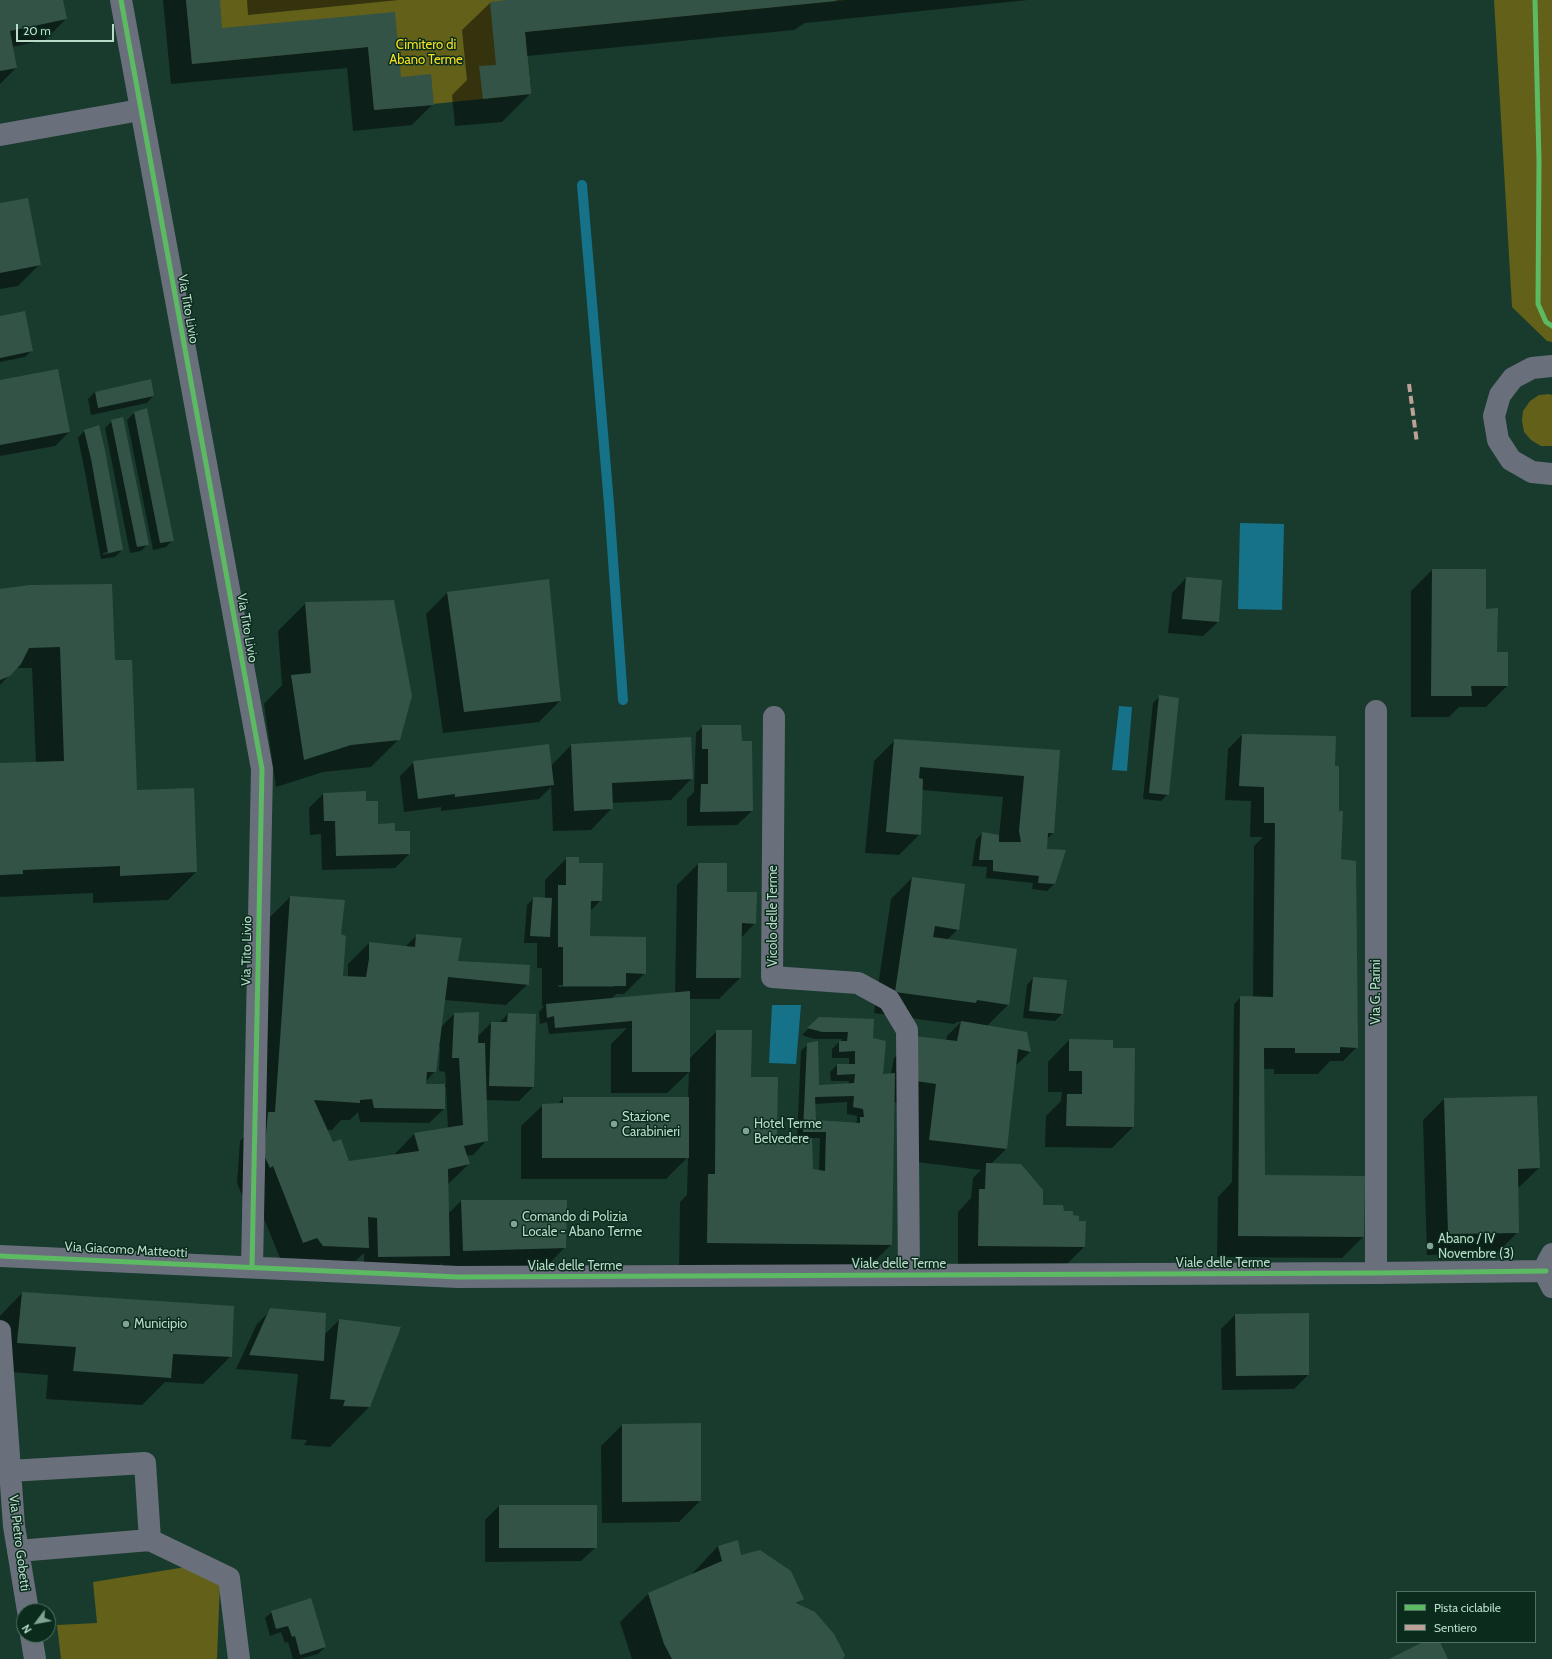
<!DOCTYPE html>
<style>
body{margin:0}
#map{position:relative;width:1552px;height:1659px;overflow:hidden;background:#183b2e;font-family:Cabin,sans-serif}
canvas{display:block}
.legend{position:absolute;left:1396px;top:1591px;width:140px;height:52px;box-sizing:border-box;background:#0b2b1d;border:1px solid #507262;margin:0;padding:5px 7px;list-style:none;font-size:12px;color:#b8dcc9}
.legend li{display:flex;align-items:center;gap:8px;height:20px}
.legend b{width:20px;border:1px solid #507262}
.north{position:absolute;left:16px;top:1603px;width:40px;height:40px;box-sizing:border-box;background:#0b2b1d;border:1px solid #507262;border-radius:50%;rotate:238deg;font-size:11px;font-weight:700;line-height:16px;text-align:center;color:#b8dcc9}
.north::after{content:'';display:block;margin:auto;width:14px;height:18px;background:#80a493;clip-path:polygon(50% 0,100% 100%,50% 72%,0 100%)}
.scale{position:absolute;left:16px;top:24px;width:98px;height:18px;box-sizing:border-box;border:2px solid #b8dcc9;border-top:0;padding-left:5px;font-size:12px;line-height:14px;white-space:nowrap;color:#b8dcc9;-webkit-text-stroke:3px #0b2b1d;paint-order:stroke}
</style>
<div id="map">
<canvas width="1552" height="1659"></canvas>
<ul class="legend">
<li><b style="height:5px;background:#5cba63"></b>Pista ciclabile</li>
<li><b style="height:5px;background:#bda197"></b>Sentiero</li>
</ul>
<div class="north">N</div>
<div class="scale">20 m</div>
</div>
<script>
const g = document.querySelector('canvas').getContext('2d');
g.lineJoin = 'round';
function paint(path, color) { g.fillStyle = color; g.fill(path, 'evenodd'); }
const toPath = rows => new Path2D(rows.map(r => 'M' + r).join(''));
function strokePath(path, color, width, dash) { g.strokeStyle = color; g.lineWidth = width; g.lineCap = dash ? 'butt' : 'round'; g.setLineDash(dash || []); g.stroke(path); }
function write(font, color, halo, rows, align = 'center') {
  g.font = font + ' Cabin,sans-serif'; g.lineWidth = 3; g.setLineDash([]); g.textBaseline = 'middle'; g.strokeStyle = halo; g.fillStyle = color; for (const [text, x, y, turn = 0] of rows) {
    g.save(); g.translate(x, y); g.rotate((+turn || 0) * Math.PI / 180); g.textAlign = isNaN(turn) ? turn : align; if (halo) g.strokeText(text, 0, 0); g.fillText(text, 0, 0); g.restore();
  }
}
const green = toPath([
 [186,0,846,0,525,32,531,94,374,110,368,47,192,64],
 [1494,0,1552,0,1552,342,1547,341,1512,307],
 [1549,394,1552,395,1552,446,1541,446,1531,440,1524,432,1522,421,1523,411,1530,401,1539,395],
 [192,1566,220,1582,217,1659,61,1659,57,1625,97,1623,93,1582]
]);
const water = toPath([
 [1240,523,1284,524,1282,610,1238,609],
 [1119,706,1132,707,1127,771,1112,770],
 [772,1005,801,1005,796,1064,769,1063]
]);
const shadow = toPath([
 [0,0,62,0,66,19,45,40,12,47,16,68,0,84],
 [163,0,219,0,221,29,394,13,400,78,433,104,412,125,353,131,347,68,171,84],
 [247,0,399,0,248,15],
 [516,0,1028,0,805,23,794,30,527,56,530,94,502,122,455,126,452,95,467,80,462,30,490,3],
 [0,204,39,265,18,286,0,289],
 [0,317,32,350,25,357,0,362],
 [0,381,69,432,55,446,0,456],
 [95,392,153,396,147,403,91,415,88,399],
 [147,410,173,540,166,547,153,550,127,420,134,413],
 [112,421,148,544,141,551,130,553,105,428],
 [84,431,122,550,115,557,101,559,84,467,78,438],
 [115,550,115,552,103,555,103,553],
 [1432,570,1485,610,1507,686,1486,707,1459,707,1449,717,1411,717,1411,591],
 [1186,578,1218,622,1203,636,1168,633,1172,593],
 [548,580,560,701,539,722,443,733,426,614,447,593],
 [0,590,114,660,136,791,196,872,168,900,93,903,93,893,0,897,0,764,36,763,32,668,16,668,0,685],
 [306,603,399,739,371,767,323,772,276,787,264,704,282,685,278,631],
 [1160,696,1168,794,1161,801,1143,799,1153,703],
 [703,726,741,740,752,811,737,825,687,826,687,799,694,792,696,733],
 [1242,735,1334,767,1340,860,1357,1047,1343,1061,1330,1061,1318,1074,1274,1074,1274,1069,1263,1069,1264,1176,1363,1237,1342,1258,1217,1257,1218,1197,1232,1182,1234,1004,1241,997,1253,997,1254,846,1263,837,1250,837,1251,801,1225,800,1228,749],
 [895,740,1059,751,1053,833,1047,839,1046,850,1054,884,1047,891,1032,889,1033,883,986,878,987,867,972,866,976,840,982,833,999,836,1003,797,922,790,920,834,899,855,865,853,874,761],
 [571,745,692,778,671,800,612,803,612,808,591,830,553,831,551,787,539,799,441,811,441,807,404,812,400,776,414,762,551,766],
 [323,794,366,802,377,825,394,832,409,854,395,868,322,870,321,834,310,835,309,808],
 [567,858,578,864,601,900,590,911,589,937,645,973,624,994,616,994,611,999,675,994,677,885,698,864,755,923,741,938,740,978,719,999,689,999,689,1059,717,1031,750,1078,776,1140,797,1139,801,1051,808,1044,818,1086,848,1084,849,1081,831,1081,830,1072,837,1065,849,1065,849,1058,832,1058,832,1049,839,1042,841,1042,842,1039,814,1039,802,1035,819,1018,872,1039,882,1075,891,1074,894,1058,915,1037,946,1041,947,1036,961,1022,957,1022,954,1024,874,1013,891,899,912,878,958,929,947,940,1008,1005,986,1027,1026,1033,1030,1052,1015,1066,1006,1149,991,1164,1042,1206,1063,1212,1072,1216,1084,1247,1063,1268,958,1267,958,1212,971,1198,973,1178,981,1170,909,1161,916,1105,893,1102,891,1245,863,1272,679,1270,680,1202,687,1195,688,1157,666,1179,521,1179,521,1126,543,1105,557,1105,563,1098,688,1098,689,1072,667,1093,611,1093,611,1044,627,1028,549,1034,547,1022,540,1024,539,1012,544,1006,542,1006,542,968,537,968,537,943,524,943,527,905,534,898,545,899,545,880],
 [558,985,615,985,613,987,558,987],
 [847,1102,847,1114,857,1116,857,1121,855,1124,815,1121,814,1104],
 [811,1138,820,1138,819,1171,812,1170],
 [290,897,340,935,342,977,348,977,348,964,369,943,405,947,417,935,457,962,528,984,506,1005,444,1000,440,1028,454,1014,477,1037,491,1023,499,1023,508,1014,533,1087,519,1101,486,1100,487,1140,473,1155,466,1156,469,1164,447,1185,448,1214,461,1201,565,1247,544,1269,442,1272,442,1263,435,1270,364,1271,364,1253,347,1269,302,1267,295,1258,282,1263,252,1189,242,1195,237,1183,240,1141,248,1133,262,925],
 [438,1047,440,1047,439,1071,445,1072,446,1085,423,1085,435,1071],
 [444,1087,446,1087,448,1129,414,1134,393,1156,349,1162,332,1143,326,1130,332,1130,341,1120,350,1120,358,1112,360,1122,429,1123,444,1109],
 [1033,978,1062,1014,1055,1021,1023,1018,1027,985],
 [1069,1040,1112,1049,1133,1127,1112,1148,1045,1147,1046,1116,1061,1101,1062,1092,1048,1092,1048,1062],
 [1444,1099,1539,1168,1517,1189,1518,1232,1497,1253,1427,1255,1423,1120],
 [22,1293,231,1356,203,1384,165,1382,142,1405,46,1399,48,1375,0,1371,0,1316],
 [271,1310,324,1335,339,1320,369,1407,330,1447,304,1445,307,1440,291,1439,298,1374,236,1369,257,1324],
 [1235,1315,1308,1375,1294,1389,1222,1390,1221,1329],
 [622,1425,700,1501,679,1522,602,1523,601,1446],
 [499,1506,596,1547,581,1561,485,1562,485,1520],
 [718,1546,741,1556,803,1598,797,1604,842,1659,632,1659,620,1622,648,1594,691,1575],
 [272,1612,325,1647,318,1654,300,1659,293,1659,288,1642,285,1643,281,1632,270,1636,265,1618]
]);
const stream = toPath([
 [582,185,609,504,623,700]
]);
const building = toPath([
 [0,0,63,0,67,19,10,31,17,68,0,71],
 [186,0,220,0,222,28,395,12,401,77,431,74,434,105,374,110,368,47,192,64],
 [506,0,836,0,836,1,525,32,531,94,483,99,479,66,496,65,490,2],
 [28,198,41,265,0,273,0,203],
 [25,311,33,351,0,358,0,316],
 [58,369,70,432,0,445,0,380],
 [151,379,154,396,98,408,95,392],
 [147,408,174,541,160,543,134,412],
 [123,417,149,545,137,547,111,420],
 [99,425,105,450,123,550,108,553,91,459,84,430],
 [1432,569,1486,569,1486,609,1498,608,1497,652,1508,652,1508,686,1471,686,1472,696,1431,696],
 [1186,577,1222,580,1219,622,1182,619],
 [549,579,561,701,464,712,447,592],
 [112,584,115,660,132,660,137,790,194,788,197,872,120,876,120,866,23,870,23,874,0,875,0,763,64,761,60,647,29,648,21,664,10,676,0,680,0,589,30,585],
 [394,600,412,696,400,740,351,745,304,760,291,675,311,673,305,602],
 [1159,695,1179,698,1169,795,1149,793],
 [702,725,741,725,742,741,752,741,753,811,700,812,701,784,708,784,708,749,702,749],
 [1242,734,1336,736,1335,766,1339,766,1339,811,1343,811,1341,859,1356,861,1358,1048,1340,1047,1340,1053,1295,1053,1295,1048,1264,1048,1265,1175,1365,1176,1364,1237,1238,1236,1240,996,1273,997,1275,823,1264,823,1264,787,1239,786],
 [691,737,693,779,612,783,613,809,574,811,571,744],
 [894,739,1060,750,1054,833,1048,833,1047,849,1066,850,1055,884,1038,883,1039,876,993,871,993,860,979,860,982,832,999,835,999,842,1021,842,1019,831,1024,776,920,767,919,778,923,779,921,835,886,832],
 [549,744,554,785,455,797,455,794,418,799,413,761],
 [366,791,366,801,378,801,378,824,395,823,395,831,410,831,410,854,336,856,335,821,324,821,323,793],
 [566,857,579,857,579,863,603,863,602,901,591,901,590,936,646,937,646,974,626,973,626,986,563,986,563,947,558,947,558,885,566,885],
 [698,863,727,863,727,892,757,892,756,924,742,923,741,978,696,978],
 [912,877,965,884,959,930,935,926,933,937,1017,949,1009,1005,977,1000,976,1003,895,992],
 [290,896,345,900,341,934,346,936,343,976,366,977,369,959,369,942,415,947,416,934,462,938,458,961,530,965,529,985,448,977,436,1072,427,1072,426,1084,445,1084,445,1109,374,1108,372,1099,360,1100,360,1103,314,1100,333,1142,341,1139,349,1161,419,1151,414,1133,463,1125,459,1058,452,1058,454,1013,479,1012,478,1043,485,1043,488,1141,464,1146,470,1164,448,1169,450,1256,378,1257,377,1218,368,1217,369,1248,323,1246,317,1238,303,1243,273,1166,270,1168,264,1155,268,1112,275,1112],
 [533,897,552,898,550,937,530,936],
 [1033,977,1067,980,1063,1014,1029,1011],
 [690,991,690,1072,632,1072,632,1021,555,1028,554,1016,547,1018,546,1004],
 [508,1013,536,1014,534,1087,489,1086,491,1022,507,1022],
 [819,1017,874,1019,873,1038,886,1041,883,1074,895,1073,892,1245,707,1243,708,1174,715,1174,716,1030,752,1030,751,1077,778,1077,777,1139,812,1138,813,1169,825,1171,826,1132,803,1132,807,1043,818,1041,819,1085,854,1083,855,1074,837,1075,837,1064,855,1064,855,1051,839,1052,839,1041,847,1041,848,1032,822,1032,807,1028],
 [854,1096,853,1107,863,1109,864,1117,860,1117,860,1123,816,1120,815,1097],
 [961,1021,1027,1032,1031,1052,1018,1049,1007,1149,929,1140,936,1084,909,1080,914,1036,957,1041],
 [1069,1039,1113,1040,1113,1048,1135,1048,1134,1127,1066,1126,1067,1094,1082,1094,1082,1071,1069,1071],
 [1537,1096,1540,1168,1518,1169,1519,1233,1448,1234,1444,1098],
 [563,1097,689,1097,689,1158,542,1158,542,1104,563,1103],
 [986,1163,1021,1164,1043,1190,1043,1205,1063,1205,1064,1211,1073,1211,1073,1215,1079,1216,1079,1221,1086,1221,1085,1247,978,1246,979,1189,985,1189],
 [461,1200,567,1200,566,1248,463,1251],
 [22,1292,234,1306,232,1357,173,1354,171,1378,73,1371,76,1347,17,1343],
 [270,1308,326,1313,324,1361,249,1355],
 [1309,1313,1309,1375,1236,1376,1235,1314],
 [339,1319,401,1327,370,1407,343,1406,345,1400,330,1399],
 [701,1423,701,1501,622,1502,622,1424],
 [499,1505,597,1505,597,1548,499,1548],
 [738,1540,741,1555,760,1550,791,1571,804,1599,796,1603,815,1612,834,1634,845,1655,843,1659,672,1659,664,1644,648,1593,722,1561,718,1546],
 [311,1598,326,1647,300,1655,295,1636,292,1637,288,1626,276,1629,271,1611],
 [1423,1642,1440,1642,1448,1659,1389,1659]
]);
const minor = toPath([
 [121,0,262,769,252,1267],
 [0,135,140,110],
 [1552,366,1532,368,1513,378,1500,395,1494,416,1498,440,1511,460,1532,472,1552,474],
 [774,717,772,977,858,983,889,1000,907,1030,909,1275],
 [1552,1254,1547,1263,1546,1271,1548,1279,1552,1287],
 [0,1256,458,1277,1376,1273,1546,1271],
 [1376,1273,1376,711],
 [0,1331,14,1526,28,1611],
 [10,1471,145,1463,150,1540,18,1551],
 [150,1540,229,1578,239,1659],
 [31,1635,35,1659]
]);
const quiet = toPath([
 [1409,384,1417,443]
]);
const cycleway = toPath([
 [121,0,262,769,252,1267],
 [1535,0,1539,161,1538,304,1546,322,1552,326],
 [0,1256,458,1277,1376,1273,1546,1271]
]);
const markers = [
 [614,1124,4,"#80a493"],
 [746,1131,4,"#80a493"],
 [514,1224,4,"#80a493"],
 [1430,1246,4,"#80a493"],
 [126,1324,4,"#80a493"]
];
const parkNames = [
 ["Cimitero di",426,45],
 ["Abano Terme",426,60]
];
const streetNames = [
 ["Via Tito Livio",188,309,80],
 ["Via Tito Livio",247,628,80],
 ["Vicolo delle Terme",773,916,-90],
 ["Via Tito Livio",247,951,-89],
 ["Via G. Parini",1376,992,-90],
 ["Via Giacomo Matteotti",126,1250,3],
 ["Viale delle Terme",1223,1263],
 ["Viale delle Terme",899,1264],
 ["Viale delle Terme",575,1266],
 ["Via Pietro Gobetti",19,1543,83]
];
const poiNames = [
 ["Stazione",622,1117],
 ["Carabinieri",622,1132],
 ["Hotel Terme",754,1124],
 ["Belvedere",754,1139],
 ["Comando di Polizia",522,1217],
 ["Locale - Abano Terme",522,1232],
 ["Abano / IV",1438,1239],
 ["Novembre (3)",1438,1254],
 ["Municipio",134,1324]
];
paint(green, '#63601a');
paint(water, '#167289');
paint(shadow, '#0007');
strokePath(stream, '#167289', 10);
paint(building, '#345347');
strokePath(minor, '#6a707b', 22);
strokePath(quiet, '#bda197', 4, [8, 4]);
strokePath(cycleway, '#5cba63', 5);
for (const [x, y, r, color] of markers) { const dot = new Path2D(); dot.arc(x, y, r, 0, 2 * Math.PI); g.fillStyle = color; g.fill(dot); strokePath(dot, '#0b2b1d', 1.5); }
write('13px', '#f7e11f', '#0b2b1d', parkNames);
write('13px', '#b8dcc9', '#0b2b1d', streetNames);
write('13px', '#b8dcc9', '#0b2b1d', poiNames, 'left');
</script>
